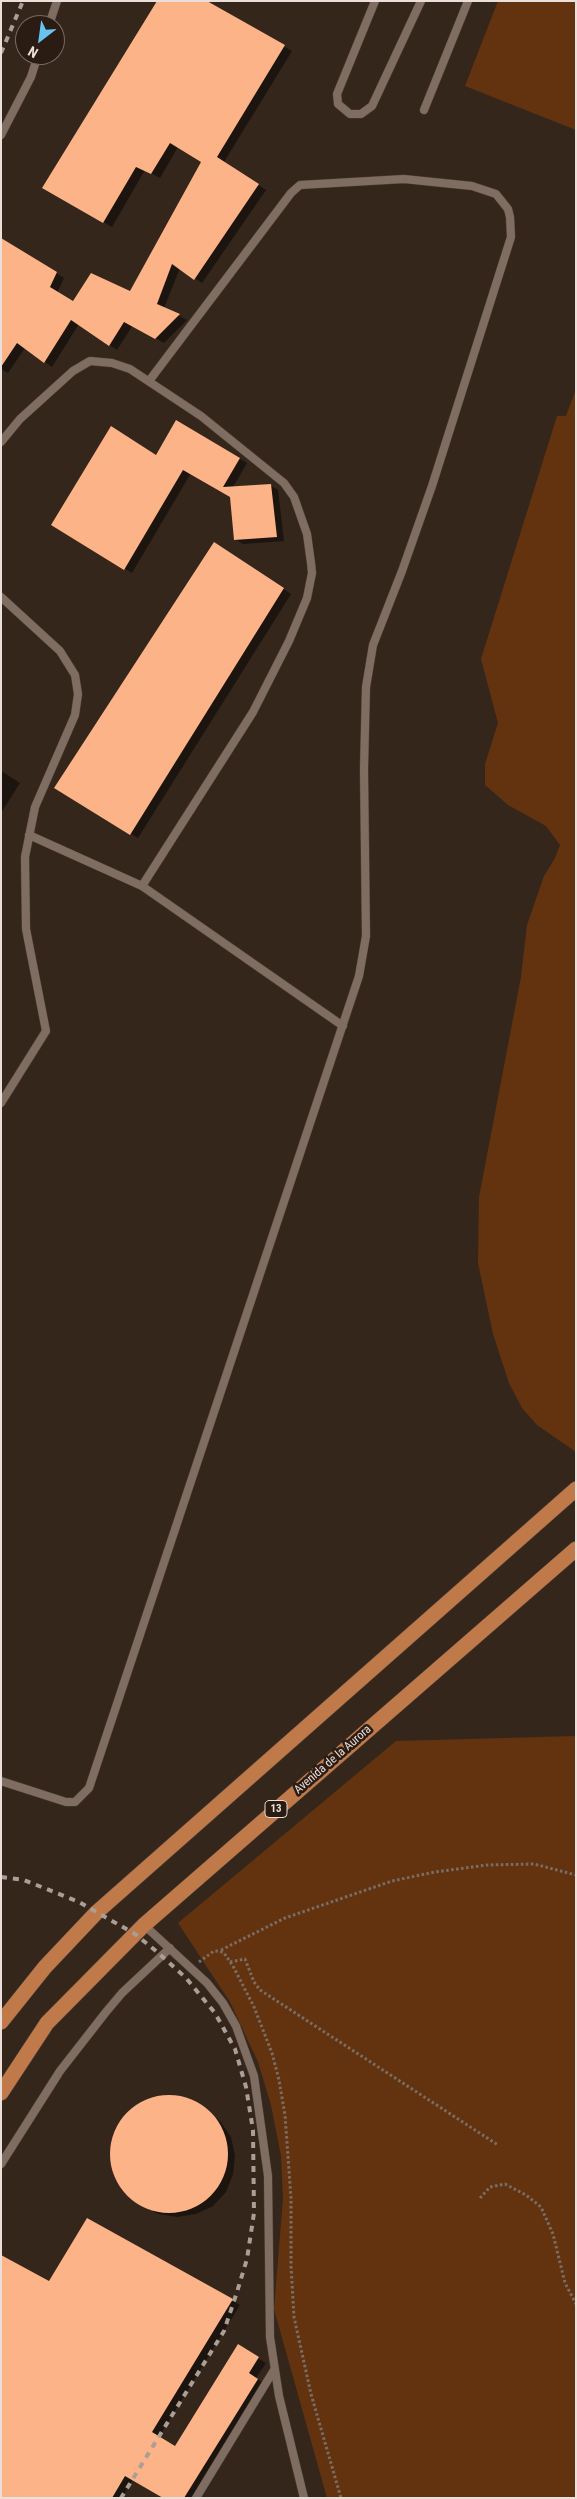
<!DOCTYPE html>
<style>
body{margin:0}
#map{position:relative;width:577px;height:2499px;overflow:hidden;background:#35261c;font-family:"Roboto Condensed",sans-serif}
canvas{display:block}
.frame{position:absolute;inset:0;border:2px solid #eadfd9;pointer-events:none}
.north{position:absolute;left:15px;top:15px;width:50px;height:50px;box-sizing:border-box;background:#2b1c13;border:1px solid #776a62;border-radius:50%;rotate:210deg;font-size:14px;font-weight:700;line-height:20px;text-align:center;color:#eadfd9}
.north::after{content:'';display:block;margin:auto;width:18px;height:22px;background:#69c3f1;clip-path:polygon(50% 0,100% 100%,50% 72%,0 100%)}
</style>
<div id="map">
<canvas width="577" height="2499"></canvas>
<div class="frame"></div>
<div class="north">N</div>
</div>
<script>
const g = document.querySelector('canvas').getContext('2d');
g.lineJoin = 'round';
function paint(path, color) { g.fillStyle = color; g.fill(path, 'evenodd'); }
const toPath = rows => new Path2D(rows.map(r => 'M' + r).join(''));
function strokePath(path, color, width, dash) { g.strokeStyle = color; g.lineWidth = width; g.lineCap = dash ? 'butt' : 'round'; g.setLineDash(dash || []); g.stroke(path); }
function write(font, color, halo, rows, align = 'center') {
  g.font = font + ' "Roboto Condensed",sans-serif'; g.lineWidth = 5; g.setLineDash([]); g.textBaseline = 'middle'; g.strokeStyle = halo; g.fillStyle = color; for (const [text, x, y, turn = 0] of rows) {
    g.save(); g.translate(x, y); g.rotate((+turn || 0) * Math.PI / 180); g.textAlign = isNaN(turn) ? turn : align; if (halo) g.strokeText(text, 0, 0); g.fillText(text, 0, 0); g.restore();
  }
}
const green = toPath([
 [498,1,576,1,576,130,465,86],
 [576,389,576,1452,537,1425,522,1408,509,1383,493,1334,478,1263,479,1197,521,977,527,925,544,876,555,858,560,845,546,826,508,805,485,785,485,764,498,723,481,659,557,416,566,416],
 [576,1736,576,2498,327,2498,274,2309,283,2199,281,2156,271,2105,258,2062,230,2002,178,1923,396,1741]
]);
const shadow = toPath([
 [204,1,292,51,224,162,266,190,202,283,180,268,164,308,187,320,164,343,133,325,117,350,79,324,52,367,25,348,8,373,1,369,1,239,64,278,57,293,73,302,131,293,203,162,178,147,160,178,145,170,112,227,44,187],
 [176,422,247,463,233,487,270,485,278,490,284,541,243,544,235,539,232,497,191,473,132,573,53,524,156,456],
 [222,548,291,594,138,838,56,788],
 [1,771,20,783,1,813],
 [159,2097,179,2097,197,2104,220,2121,231,2137,235,2155,233,2174,226,2192,213,2206,196,2214,177,2217,158,2214,141,2205,132,2200,120,2185,112,2168,111,2149,116,2130,126,2115,141,2103],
 [88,2220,240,2305,159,2437,175,2447,238,2346,266,2363,256,2378,265,2384,194,2498,166,2498,133,2479,122,2498,1,2498,49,2283]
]);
const building = toPath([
 [157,1,207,1,285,45,217,157,259,184,194,280,172,264,157,304,180,314,155,339,124,322,109,346,71,320,44,363,17,343,1,367,1,238,57,272,50,287,73,301,91,273,130,291,201,162,170,143,151,174,136,167,103,223,42,188],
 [176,420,240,458,223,487,271,484,277,537,234,540,230,497,183,470,124,570,51,525,111,426,156,455],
 [214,542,284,588,130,835,54,788],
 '110 2154a59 59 0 1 1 118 0a59 59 0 1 1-118 0Z',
 [87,2218,233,2299,152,2432,175,2446,238,2344,259,2357,249,2373,258,2379,184,2498,163,2498,125,2476,112,2498,1,2498,1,2255,49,2281]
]);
const path = toPath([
 [221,1950,285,1918,392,1881,435,1872,487,1865,534,1864,576,1875],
 [199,1962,214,1951,220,1951,224,1953,233,1966,254,2007,272,2053,279,2080,285,2115,291,2198,291,2266,294,2317,311,2394,341,2498],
 [230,1962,245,1959,254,1982,260,1990,498,2145],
 [480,2198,490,2187,505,2184,526,2195,541,2207,553,2234,565,2283,576,2304]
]);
const lane = toPath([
 [375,1,337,94,338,104,350,114,361,114,372,106,421,1],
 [49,25,57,1],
 [424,110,468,1],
 [1,135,31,77,38,55],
 [1,442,20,419,73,371,90,361,112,363,130,369,201,416,284,483,294,497,307,534,311,563,312,573,307,598,289,641,253,712,142,886,343,1026],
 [1,597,60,651,75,675,78,694,75,715,35,807,25,857,26,929,46,1031,1,1103],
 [29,835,142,886],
 [1,1781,66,1802,75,1802,89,1788,359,976,366,936,364,769,366,687,373,645,402,571,432,486,511,237,510,217,508,209,496,194,472,186,404,179,300,185,291,193,149,381],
 [144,1925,207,1983,223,2003,236,2026,254,2076,268,2176,270,2337,279,2396,304,2498],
 [1,2164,60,2071,106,2012,122,1993,170,1948],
 [196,2498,274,2370]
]);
const primary = toPath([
 [1,2022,45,1967,97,1912,576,1489],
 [1,2093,47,2023,144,1925,576,1549]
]);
const rail = toPath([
 [1,53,23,1],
 [1,1877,24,1880,79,1902,135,1934,156,1951,186,1978,215,2013,235,2049,246,2087,253,2130,254,2213,247,2259,237,2292,224,2331,121,2498]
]);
const shields = [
 [276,1809,22]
];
const shieldNames = [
 ["13",276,1809]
];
const streetNames = [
 ["Avenida de la Aurora",333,1760,-41]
];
paint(green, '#633310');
paint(shadow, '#0007');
paint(building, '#fcb387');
strokePath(lane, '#4d4139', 9);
strokePath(primary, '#4d4139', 16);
strokePath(path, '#7a6d64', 3, [2.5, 2.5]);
strokePath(lane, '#806d62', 8);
strokePath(primary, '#c07a4a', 15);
strokePath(rail, '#ab9e97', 4, [6, 6]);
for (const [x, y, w] of shields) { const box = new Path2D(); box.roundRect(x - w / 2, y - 8.5, w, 17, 4); g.fillStyle = '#2b1c13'; g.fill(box); strokePath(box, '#eadfd9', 1); }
write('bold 11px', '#eadfd9', null, shieldNames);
write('12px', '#eadfd9', '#2b1c13', streetNames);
</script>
